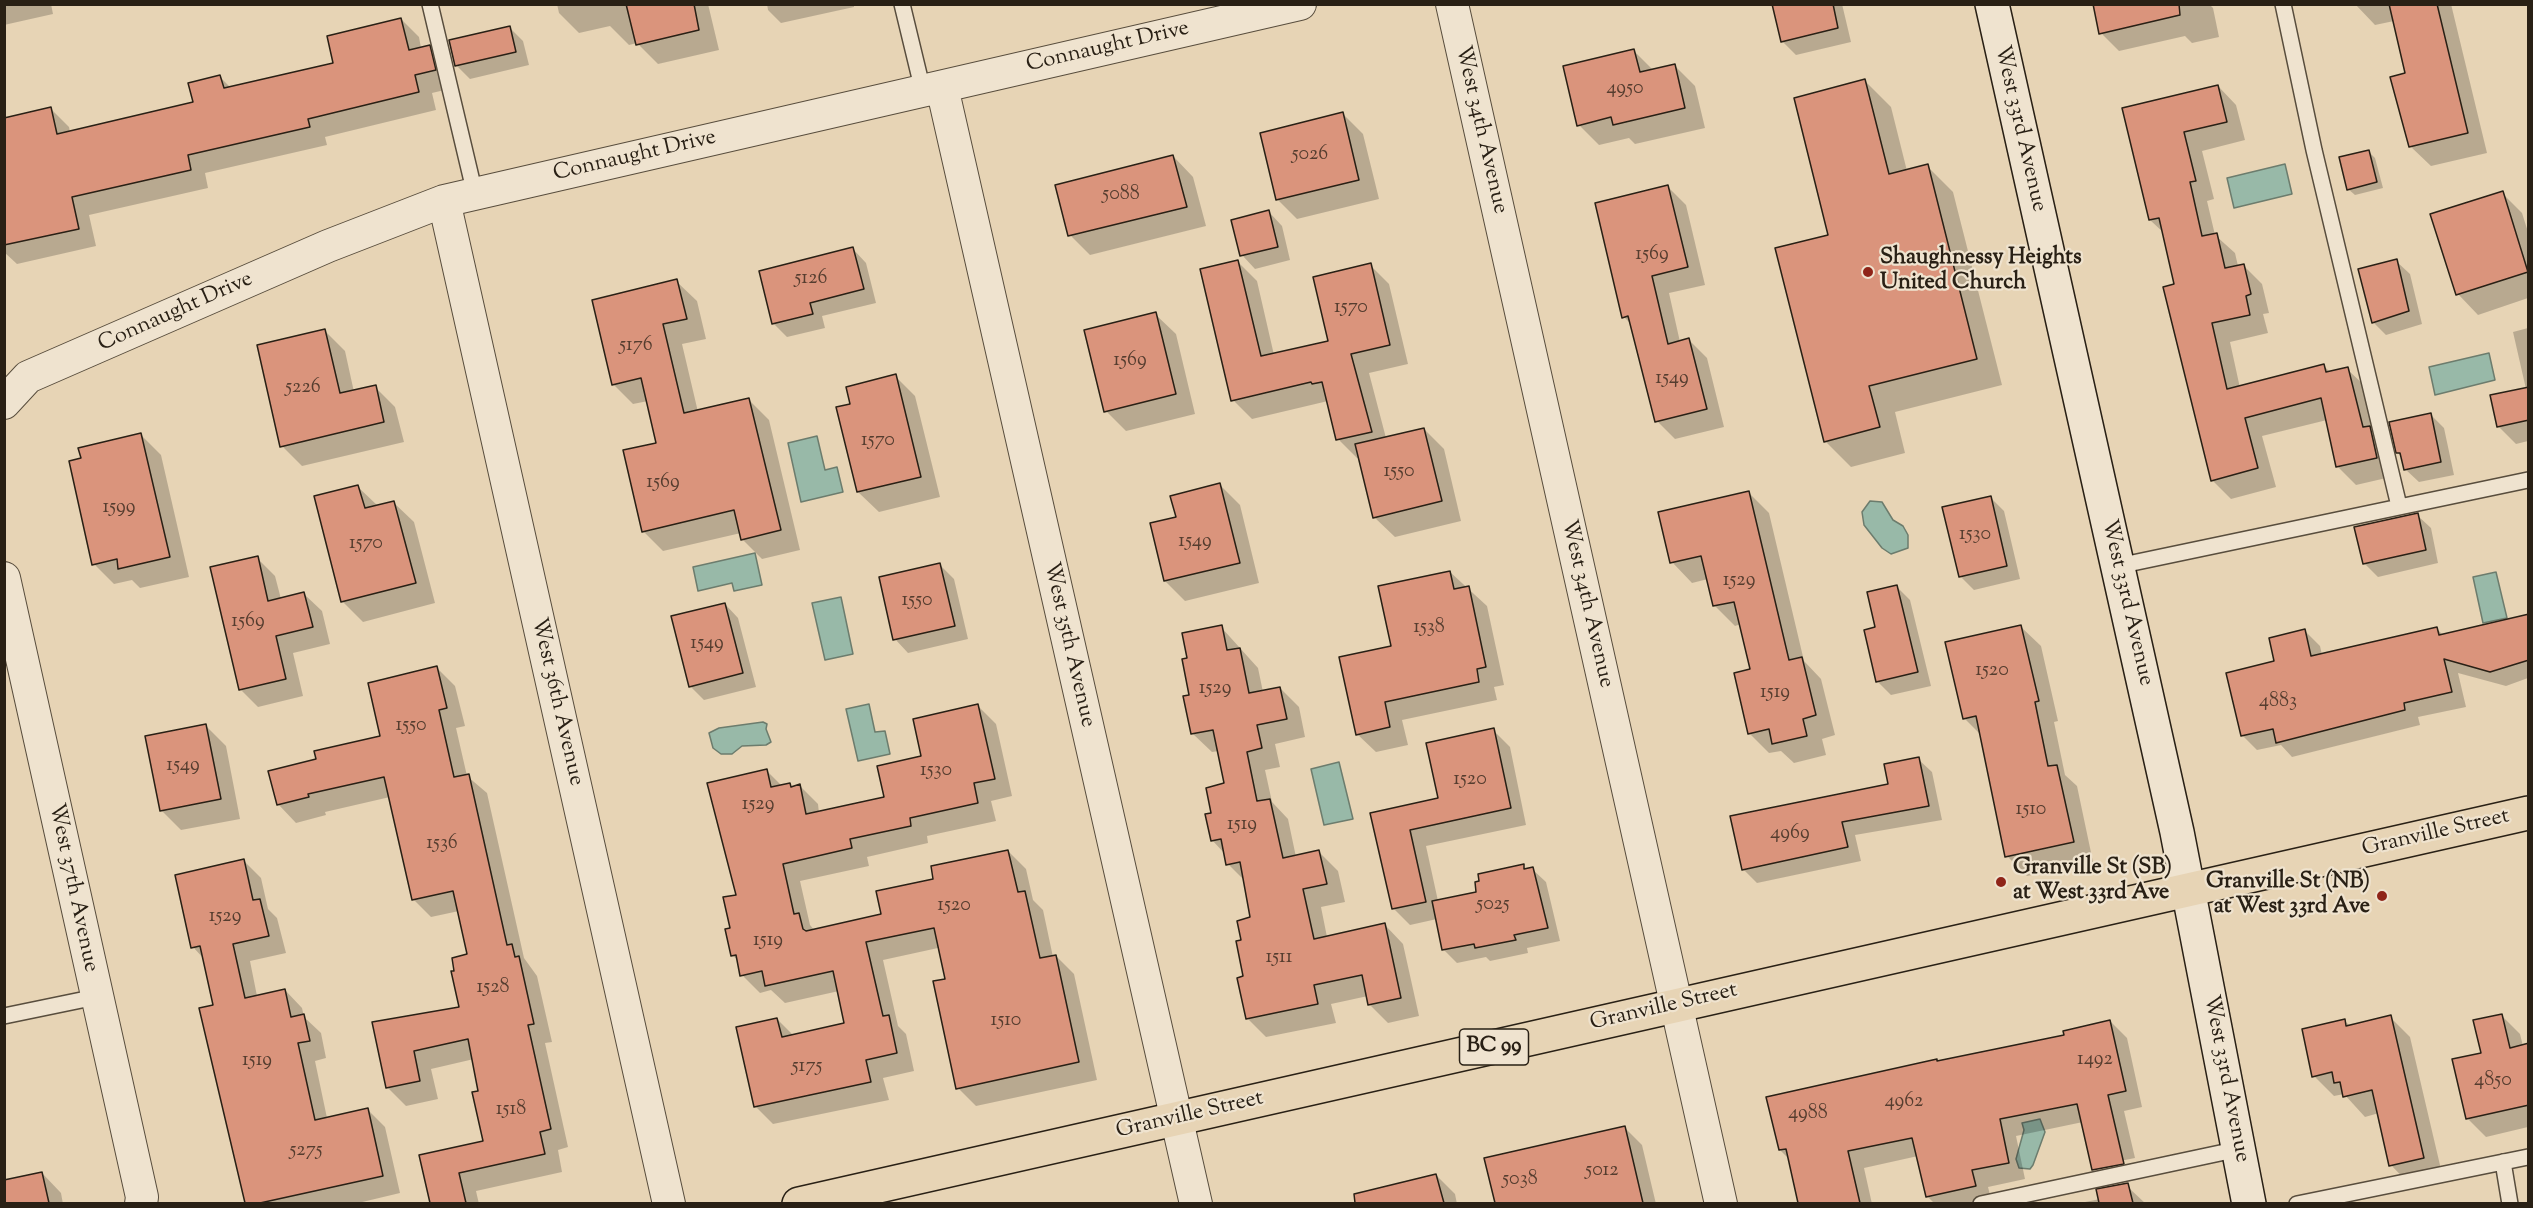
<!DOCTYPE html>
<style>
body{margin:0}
#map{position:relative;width:2533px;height:1208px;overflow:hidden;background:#e7d4b5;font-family:"Sorts Mill Goudy",serif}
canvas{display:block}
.frame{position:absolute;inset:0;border:6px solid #292015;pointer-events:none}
</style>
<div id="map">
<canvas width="2533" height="1208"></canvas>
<div class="frame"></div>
</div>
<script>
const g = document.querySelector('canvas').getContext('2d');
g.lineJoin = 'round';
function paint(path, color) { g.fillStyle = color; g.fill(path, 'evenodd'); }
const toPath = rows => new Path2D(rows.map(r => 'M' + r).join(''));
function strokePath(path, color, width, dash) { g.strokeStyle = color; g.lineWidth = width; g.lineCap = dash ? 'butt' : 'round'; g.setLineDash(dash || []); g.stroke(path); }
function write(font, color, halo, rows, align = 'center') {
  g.font = font + ' "Sorts Mill Goudy",serif'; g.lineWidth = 4.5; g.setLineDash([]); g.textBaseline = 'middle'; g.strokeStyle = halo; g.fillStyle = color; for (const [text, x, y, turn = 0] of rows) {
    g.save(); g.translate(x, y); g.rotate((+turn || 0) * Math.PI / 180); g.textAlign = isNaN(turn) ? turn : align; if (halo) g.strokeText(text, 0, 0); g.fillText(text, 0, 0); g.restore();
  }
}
const water = toPath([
 [2285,164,2292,194,2234,208,2227,178,2285,164],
 [2489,353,2495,380,2435,395,2429,367,2489,353],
 [817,436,825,470,837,467,843,492,801,502,788,443,817,436],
 [1870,501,1882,502,1893,520,1903,526,1908,535,1908,548,1891,554,1882,548,1864,525,1862,512,1870,501],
 [755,553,762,585,734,591,732,583,698,591,693,567,755,553],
 [2496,572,2507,618,2483,623,2473,577,2496,572],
 [841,597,853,654,825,660,812,603,841,597],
 [869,704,875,732,885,731,890,754,858,761,846,709,869,704],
 [763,722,767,724,766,729,771,742,766,745,742,746,732,754,721,754,713,748,709,733,719,728,763,722],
 [1339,762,1353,819,1324,825,1311,769,1339,762],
 [2040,1119,2045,1132,2033,1165,2030,1169,2019,1168,2016,1159,2024,1130,2022,1123,2040,1119]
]);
const shadow = toPath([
 [4,4,51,4,53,14,4,25],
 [557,4,708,4,719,50,658,64,637,43,629,45,610,26,579,33,559,13],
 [767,4,854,4,854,7,781,23,768,10],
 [1774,4,1842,4,1851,42,1796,55,1782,41],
 [2094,4,2209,4,2213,8,2219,37,2192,43,2185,36,2119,51,2101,33],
 [2355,4,2451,4,2487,153,2431,166,2410,146,2407,74,2394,21,2375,25],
 [401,19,419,37,421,48,429,46,447,64,453,88,432,93,436,110,325,137,327,145,205,173,208,188,89,215,96,246,17,264,4,252,4,119,51,109,69,127,70,132,195,103,220,77,231,88,335,64],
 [510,28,523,41,529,65,470,79,456,65],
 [1634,51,1653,70,1674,65,1695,86,1705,128,1635,144,1629,138,1599,145,1579,125],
 [1865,81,1891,107,1907,171,1927,166,1953,192,2002,385,1895,412,1905,453,1851,467,1825,441,1830,236],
 [2218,86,2236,105,2245,140,2202,151,2214,199,2207,201,2215,235,2235,253,2238,266,2243,265,2262,284,2269,313,2263,314,2268,333,2230,342,2240,388,2324,366,2330,372,2347,369,2366,387,2395,476,2356,485,2337,466,2327,420,2262,436,2276,487,2231,499,2212,480,2164,233,2150,220,2124,109],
 [1343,114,1363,134,1379,199,1297,219,1277,199],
 [2369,152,2375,158,2383,188,2355,195,2348,189],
 [1173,156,1193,177,1206,226,1090,255,1070,235],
 [1668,187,1686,205,1705,285,1669,293,1680,342,1689,340,1707,358,1724,427,1675,439,1657,421,1632,325,1624,317],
 [2502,193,2522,213,2528,232,2528,298,2478,315,2458,294],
 [1269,212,1282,226,1290,260,1255,269,1242,255],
 [853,249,866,263,876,303,822,316,825,328,787,337,774,324,761,272],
 [2396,261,2410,274,2422,324,2386,335,2373,322],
 [1238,262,1257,281,1274,355,1330,342,1370,265,1389,284,1408,364,1369,373,1386,438,1424,429,1444,449,1461,521,1395,537,1374,517,1360,458,1357,458,1338,439,1328,401,1252,419,1233,400],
 [676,281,697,301,706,339,682,344,698,412,749,400,769,420,800,550,762,559,742,539,741,533,663,551,643,531,658,444,648,401,633,404,613,384],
 [1155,314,1176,334,1195,414,1126,431,1106,411],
 [2528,328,2528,441,2516,444,2498,426,2526,389,2513,332],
 [325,331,345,351,354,392,375,387,395,407,404,442,302,466,282,446],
 [895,376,915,396,940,497,879,512,858,492,852,405],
 [2430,414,2444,428,2454,475,2419,482,2405,469,2403,458,2398,453],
 [141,435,161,455,189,577,140,588,132,580,114,584,94,564,83,459],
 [1220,485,1240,505,1259,583,1185,601,1165,581,1177,518],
 [358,487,378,506,393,502,414,522,435,603,363,622,343,602],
 [1749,493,1769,513,1804,661,1821,679,1835,735,1822,739,1826,755,1794,763,1781,751,1769,753,1749,733,1752,670,1741,624,1735,626,1715,606,1708,579,1692,583,1672,562],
 [1990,497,2004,511,2020,579,1974,590,1960,576],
 [2417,515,2431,528,2438,563,2378,577,2364,563],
 [257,558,275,576,281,599,304,594,322,611,330,644,293,653,303,696,258,707,240,689],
 [940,565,954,579,968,639,908,653,895,639],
 [1450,572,1487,606,1504,685,1494,687,1497,700,1402,720,1408,745,1376,752,1357,734],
 [1897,587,1910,600,1931,686,1891,695,1878,682,1866,631,1877,628],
 [725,604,738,618,756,687,704,700,690,686],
 [2528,615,2528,678,2506,686,2458,673,2466,707,2418,717,2420,725,2292,757,2281,745,2257,750,2242,735,2276,663,2305,631,2320,646,2322,655,2436,628,2443,635],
 [2020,626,2041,646,2058,721,2054,722,2065,775,2077,786,2093,862,2027,876,2007,856,1981,735,1964,718],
 [1221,627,1258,668,1263,692,1280,688,1299,707,1305,737,1275,744,1280,767,1265,770,1272,802,1288,819,1296,857,1319,852,1338,871,1345,902,1321,907,1327,937,1385,925,1403,944,1419,1016,1388,1023,1369,1004,1368,996,1331,1004,1336,1023,1266,1037,1247,1018,1243,941,1252,918,1246,882,1228,864,1225,854,1212,840,1213,814,1226,785,1219,751,1212,752,1193,734,1189,659],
 [437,668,455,686,465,726,456,728,467,776,487,793,524,958,537,976,552,1042,545,1043,568,1147,558,1150,562,1172,476,1191,479,1204,431,1204,421,1156,484,1142,474,1059,431,1069,438,1099,406,1106,388,1088,374,1024,461,1008,469,955,459,911,431,917,413,899,390,797,325,812,326,815,296,823,278,804,317,760,382,737],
 [978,706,996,724,1012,796,991,801,996,821,927,836,928,843,867,857,869,866,800,881,810,925,815,931,882,915,935,880,1008,851,1026,869,1033,900,1043,910,1053,957,1056,956,1074,974,1097,1080,976,1106,958,1088,947,980,938,948,883,960,898,1026,906,1034,914,1071,883,1078,889,1100,773,1124,755,1106,777,1019,794,1036,846,1025,839,991,785,1003,771,990,760,993,742,975,739,961,732,955,732,929,738,896,767,771,782,786,800,786,818,804,819,813,886,798,923,757],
 [206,726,226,746,240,819,181,830,161,810],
 [1493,730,1510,747,1526,825,1426,846,1438,901,1478,893,1523,866,1527,870,1532,869,1546,882,1560,941,1527,948,1528,953,1490,961,1486,957,1457,963,1444,950,1437,919,1410,925,1393,908,1372,814,1439,799],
 [1918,759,1932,772,1942,820,1855,835,1861,861,1757,883,1743,869,1890,785],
 [244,861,261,878,268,909,277,918,286,953,250,961,257,996,285,990,302,1008,304,1017,321,1033,326,1058,315,1061,327,1118,367,1109,385,1127,400,1193,354,1204,247,1204,201,1009,214,1006,204,959,193,947],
 [2501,1015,2520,1034,2523,1046,2528,1045,2528,1127,2486,1137,2467,1118,2483,1054],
 [2390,1017,2410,1037,2443,1178,2411,1186,2391,1165,2379,1113,2365,1117,2344,1094,2334,1096,2314,1076,2344,1020,2350,1026],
 [2110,1021,2127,1038,2142,1107,2124,1111,2135,1158,2105,1164,2083,1122,2016,1136,2025,1179,1988,1187,1992,1203,1935,1204,1928,1197,1918,1156,1864,1168,1872,1204,1800,1204,1790,1160,1780,1150,1936,1060,1938,1062,2066,1036],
 [1624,1127,1642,1145,1656,1204,1496,1204,1486,1159],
 [42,1173,61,1193,63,1204,4,1204,4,1181],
 [1436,1175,1455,1194,1457,1204,1366,1204,1364,1193],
 [2129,1188,2146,1204,2075,1204,2100,1199]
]);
const building = toPath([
 [626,4,694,4,699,30,636,45,626,4],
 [1772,4,1833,4,1838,28,1781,42,1772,4],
 [2093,4,2179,4,2180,15,2099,34,2093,4],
 [2389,4,2437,4,2468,133,2409,147,2390,77,2405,73,2389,4],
 [401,18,409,50,430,45,436,70,415,75,419,92,308,119,310,127,188,155,191,170,72,197,79,229,4,245,4,118,51,107,57,134,193,102,188,83,220,75,224,88,333,63,327,36,401,18],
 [510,26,516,52,455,66,449,40,510,26],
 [1634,49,1640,72,1675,64,1685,108,1613,125,1611,117,1577,126,1563,66,1634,49],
 [1865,79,1889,174,1928,164,1977,359,1869,386,1880,427,1824,442,1775,248,1828,235,1794,98,1865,79],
 [2218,85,2227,122,2184,132,2196,181,2190,182,2202,236,2217,233,2225,268,2244,264,2251,294,2246,296,2250,315,2212,323,2227,389,2324,364,2326,372,2348,367,2363,427,2370,426,2377,458,2336,467,2321,398,2245,418,2258,468,2211,481,2163,287,2174,284,2159,218,2149,220,2122,108,2218,85],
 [1343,112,1359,180,1276,200,1260,133,1343,112],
 [2369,150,2377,182,2347,190,2339,157,2369,150],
 [1173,155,1187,207,1068,236,1055,185,1173,155],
 [1668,185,1688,267,1652,276,1668,344,1689,338,1707,409,1655,422,1628,316,1622,318,1595,203,1668,185],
 [2503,191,2528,272,2456,295,2430,214,2503,191],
 [1269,210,1278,247,1240,256,1231,220,1269,210],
 [853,247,864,289,810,303,813,314,772,324,759,271,853,247],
 [2397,259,2409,311,2372,323,2358,269,2397,259],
 [1238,260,1261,356,1328,341,1313,277,1371,263,1390,345,1351,354,1372,432,1336,440,1322,382,1312,384,1311,382,1231,401,1200,269,1238,260],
 [677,279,687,319,663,324,684,413,749,398,781,530,741,540,734,510,642,532,623,450,656,443,641,378,612,385,592,300,677,279],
 [1156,312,1176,394,1104,412,1084,330,1156,312],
 [325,329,340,393,376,385,384,422,280,447,257,345,325,329],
 [896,374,921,477,857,492,836,407,850,404,846,387,896,374],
 [2529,387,2529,420,2497,427,2490,395,2529,387],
 [2431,413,2441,462,2404,470,2400,453,2396,453,2389,422,2431,413],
 [1424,428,1442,501,1373,518,1355,444,1424,428],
 [141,433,170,557,118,569,117,559,92,565,69,461,81,458,78,448,141,433],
 [1220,483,1240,563,1164,581,1150,523,1176,517,1170,496,1220,483],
 [358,485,365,508,394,501,416,583,341,602,314,496,358,485],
 [1749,491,1789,660,1802,657,1816,715,1803,719,1807,736,1772,744,1769,729,1748,734,1734,673,1750,669,1734,602,1713,606,1701,556,1670,563,1658,512,1749,491],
 [1991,496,2007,566,1959,577,1942,507,1991,496],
 [2418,513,2426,550,2363,564,2354,527,2418,513],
 [258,556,268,601,304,592,313,627,276,636,286,679,239,690,210,567,258,556],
 [940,563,955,626,893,640,879,577,940,563],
 [1450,571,1454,589,1469,586,1486,667,1477,669,1479,682,1385,702,1390,727,1356,735,1339,657,1391,646,1378,586,1450,571],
 [1897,585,1918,672,1876,682,1864,630,1875,627,1867,592,1897,585],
 [725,603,743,673,689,687,671,616,725,603],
 [2529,614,2529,660,2490,672,2444,659,2452,692,2404,703,2405,710,2276,743,2273,729,2241,736,2226,673,2274,661,2269,638,2305,629,2311,656,2437,627,2439,635,2529,614],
 [1222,625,1227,650,1240,648,1249,693,1280,687,1287,719,1257,725,1262,748,1247,752,1257,801,1270,799,1283,858,1319,850,1327,884,1303,889,1314,939,1385,923,1401,998,1368,1005,1362,975,1314,985,1318,1004,1246,1019,1237,978,1243,976,1236,941,1241,940,1237,921,1250,917,1240,862,1226,865,1221,839,1211,841,1205,814,1211,813,1206,788,1224,783,1213,730,1191,734,1183,696,1189,695,1182,659,1187,658,1182,633,1222,625],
 [2021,625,2039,701,2035,702,2048,766,2057,765,2074,842,2005,857,1976,716,1963,719,1945,642,2021,625],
 [437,666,447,708,439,710,454,777,469,774,507,945,512,944,515,957,519,956,534,1024,528,1025,551,1129,540,1132,545,1154,459,1173,466,1203,430,1203,419,1155,483,1141,472,1092,478,1091,468,1039,414,1051,420,1081,386,1088,372,1022,459,1007,451,971,454,971,452,958,467,954,453,891,412,900,384,777,308,794,309,797,277,805,268,771,316,759,314,751,380,736,368,683,437,666],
 [978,704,995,779,974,783,978,803,910,818,911,826,850,839,852,848,783,864,794,914,799,913,803,929,806,931,881,914,876,891,933,879,931,866,1008,850,1018,892,1025,891,1040,958,1056,955,1079,1062,956,1089,933,981,945,979,934,928,866,942,883,1016,889,1015,897,1053,866,1060,871,1082,754,1107,736,1027,777,1018,782,1037,844,1023,833,971,765,986,762,971,740,976,736,955,731,956,725,929,730,928,723,897,736,895,707,783,767,769,771,787,790,783,791,787,800,784,806,814,884,797,877,766,921,756,913,719,978,704],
 [206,724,221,799,160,811,145,736,206,724],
 [1494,728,1511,808,1410,830,1426,902,1392,909,1370,813,1438,798,1426,743,1494,728],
 [1919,757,1929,806,1842,822,1848,847,1742,870,1730,816,1888,784,1884,764,1919,757],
 [244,859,253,900,260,899,269,936,233,944,245,998,285,989,291,1017,304,1014,310,1041,298,1043,315,1120,368,1108,383,1176,260,1203,245,1203,199,1008,213,1005,200,946,191,948,175,875,244,859],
 [1524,864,1524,869,1533,867,1548,928,1514,935,1516,940,1475,948,1474,944,1442,950,1432,901,1476,892,1475,882,1479,881,1478,874,1524,864],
 [2502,1014,2510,1048,2529,1043,2529,1105,2466,1119,2452,1059,2481,1053,2473,1020,2502,1014],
 [2391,1015,2424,1158,2389,1166,2372,1090,2343,1097,2340,1082,2334,1083,2332,1072,2312,1077,2302,1029,2345,1019,2346,1026,2391,1015],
 [2110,1020,2126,1091,2108,1095,2124,1164,2092,1170,2077,1104,2000,1119,2009,1163,1972,1170,1976,1186,1926,1197,1912,1138,1848,1151,1860,1203,1798,1203,1786,1149,1779,1150,1766,1097,1937,1059,1937,1061,2064,1035,2063,1031,2110,1020],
 [1625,1126,1643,1203,1495,1203,1484,1158,1625,1126],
 [42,1172,49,1203,4,1203,4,1180,42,1172],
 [1436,1174,1444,1203,1355,1203,1354,1194,1436,1174],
 [2128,1183,2133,1203,2099,1203,2096,1189,2128,1183]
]);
const lane = toPath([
 [430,4,475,194],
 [902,4,923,91],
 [2283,4,2314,150,2399,506],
 [2118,566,2528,480],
 [4,1016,96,997],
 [2503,1162,2510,1204],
 [1981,1204,2239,1149],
 [2297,1204,2528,1157]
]);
const street = toPath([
 [1452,4,1721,1204],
 [942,87,1196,1204],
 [444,201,669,1204],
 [4,403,28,377,328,246,444,201,1300,4],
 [4,578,142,1197,141,1204]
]);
const secondary = toPath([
 [1992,4,2177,832,2249,1204]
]);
const highway = toPath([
 [799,1204,2528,813]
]);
const markers = [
 [1868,272,6,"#8f2418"],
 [2001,882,6,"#8f2418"],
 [2382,896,6,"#8f2418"]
];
const numberNames = [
 ["4950",1625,90],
 ["5026",1310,156],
 ["5088",1121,196],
 ["1569",1652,256],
 ["5126",811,280],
 ["1570",1351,309],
 ["5176",636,347],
 ["1569",1130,362],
 ["1549",1672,380],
 ["5226",303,389],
 ["1570",878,442],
 ["1550",1399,473],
 ["1569",663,484],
 ["1599",119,509],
 ["1530",1975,536],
 ["1549",1195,543],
 ["1570",366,545],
 ["1529",1739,582],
 ["1550",917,602],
 ["1569",248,623],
 ["1538",1429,629],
 ["1549",707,645],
 ["1520",1992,672],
 ["1529",1215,690],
 ["1519",1775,694],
 ["4883",2278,703],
 ["1550",411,727],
 ["1549",183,767],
 ["1530",936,772],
 ["1520",1470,781],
 ["1529",758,806],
 ["1510",2031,811],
 ["1519",1242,826],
 ["4969",1790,835],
 ["1536",442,845],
 ["5025",1493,906],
 ["1520",954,907],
 ["1529",225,918],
 ["1519",768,942],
 ["1511",1279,959],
 ["1528",493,989],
 ["1510",1006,1022],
 ["1492",2095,1061],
 ["1519",257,1062],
 ["5175",807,1068],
 ["4850",2493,1082],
 ["4962",1904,1103],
 ["1518",511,1111],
 ["4988",1808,1115],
 ["5275",306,1152],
 ["5012",1602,1172],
 ["5038",1520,1181]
];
const shields = [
 [1494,1047,69]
];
const shieldNames = [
 ["BC 99",1494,1047]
];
const streetNames = [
 ["Connaught Drive",1108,48,-13],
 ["West 33rd Avenue",2019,129,77],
 ["West 34th Avenue",1480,130,77],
 ["Connaught Drive",635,157,-13],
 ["Connaught Drive",176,313,-24],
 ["West 33rd Avenue",2126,603,77],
 ["West 34th Avenue",1586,604,77],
 ["West 35th Avenue",1068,645,77],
 ["West 36th Avenue",556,702,77],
 ["Granville Street",2436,834,-13],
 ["West 37th Avenue",72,888,78],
 ["Granville Street",1664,1008,-13],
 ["West 33rd Avenue",2225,1079,79],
 ["Granville Street",1190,1116,-13]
];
const poiNames = [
 ["Shaughnessy Heights",1880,259],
 ["United Church",1880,284],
 ["Granville St (SB)",2013,869],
 ["at West 33rd Ave",2013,894],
 ["Granville St (NB)",2370,883,"right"],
 ["at West 33rd Ave",2370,908,"right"]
];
paint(water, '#98b9a8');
strokePath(water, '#6c7c6d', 1.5);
paint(shadow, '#0003');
paint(building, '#da947c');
strokePath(building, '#292015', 1.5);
strokePath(lane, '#584d3d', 18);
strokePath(street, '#584d3d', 34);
strokePath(secondary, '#292015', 36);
strokePath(highway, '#292015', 36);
strokePath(lane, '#efe3cf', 15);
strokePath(street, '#efe3cf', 32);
strokePath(secondary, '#efe3cf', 33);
strokePath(highway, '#e7d4b5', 33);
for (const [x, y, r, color] of markers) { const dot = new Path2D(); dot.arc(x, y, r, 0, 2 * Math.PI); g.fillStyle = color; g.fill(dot); strokePath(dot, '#efe3cf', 2); }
write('20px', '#553d2f', null, numberNames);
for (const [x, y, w] of shields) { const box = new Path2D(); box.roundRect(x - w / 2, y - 18, w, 36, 4.5); g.fillStyle = '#efe3cf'; g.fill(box); strokePath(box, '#292015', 1.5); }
write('bold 21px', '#292015', null, shieldNames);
write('22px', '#292015', '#efe3cf', streetNames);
write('bold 22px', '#292015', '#efe3cf', poiNames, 'left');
</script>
